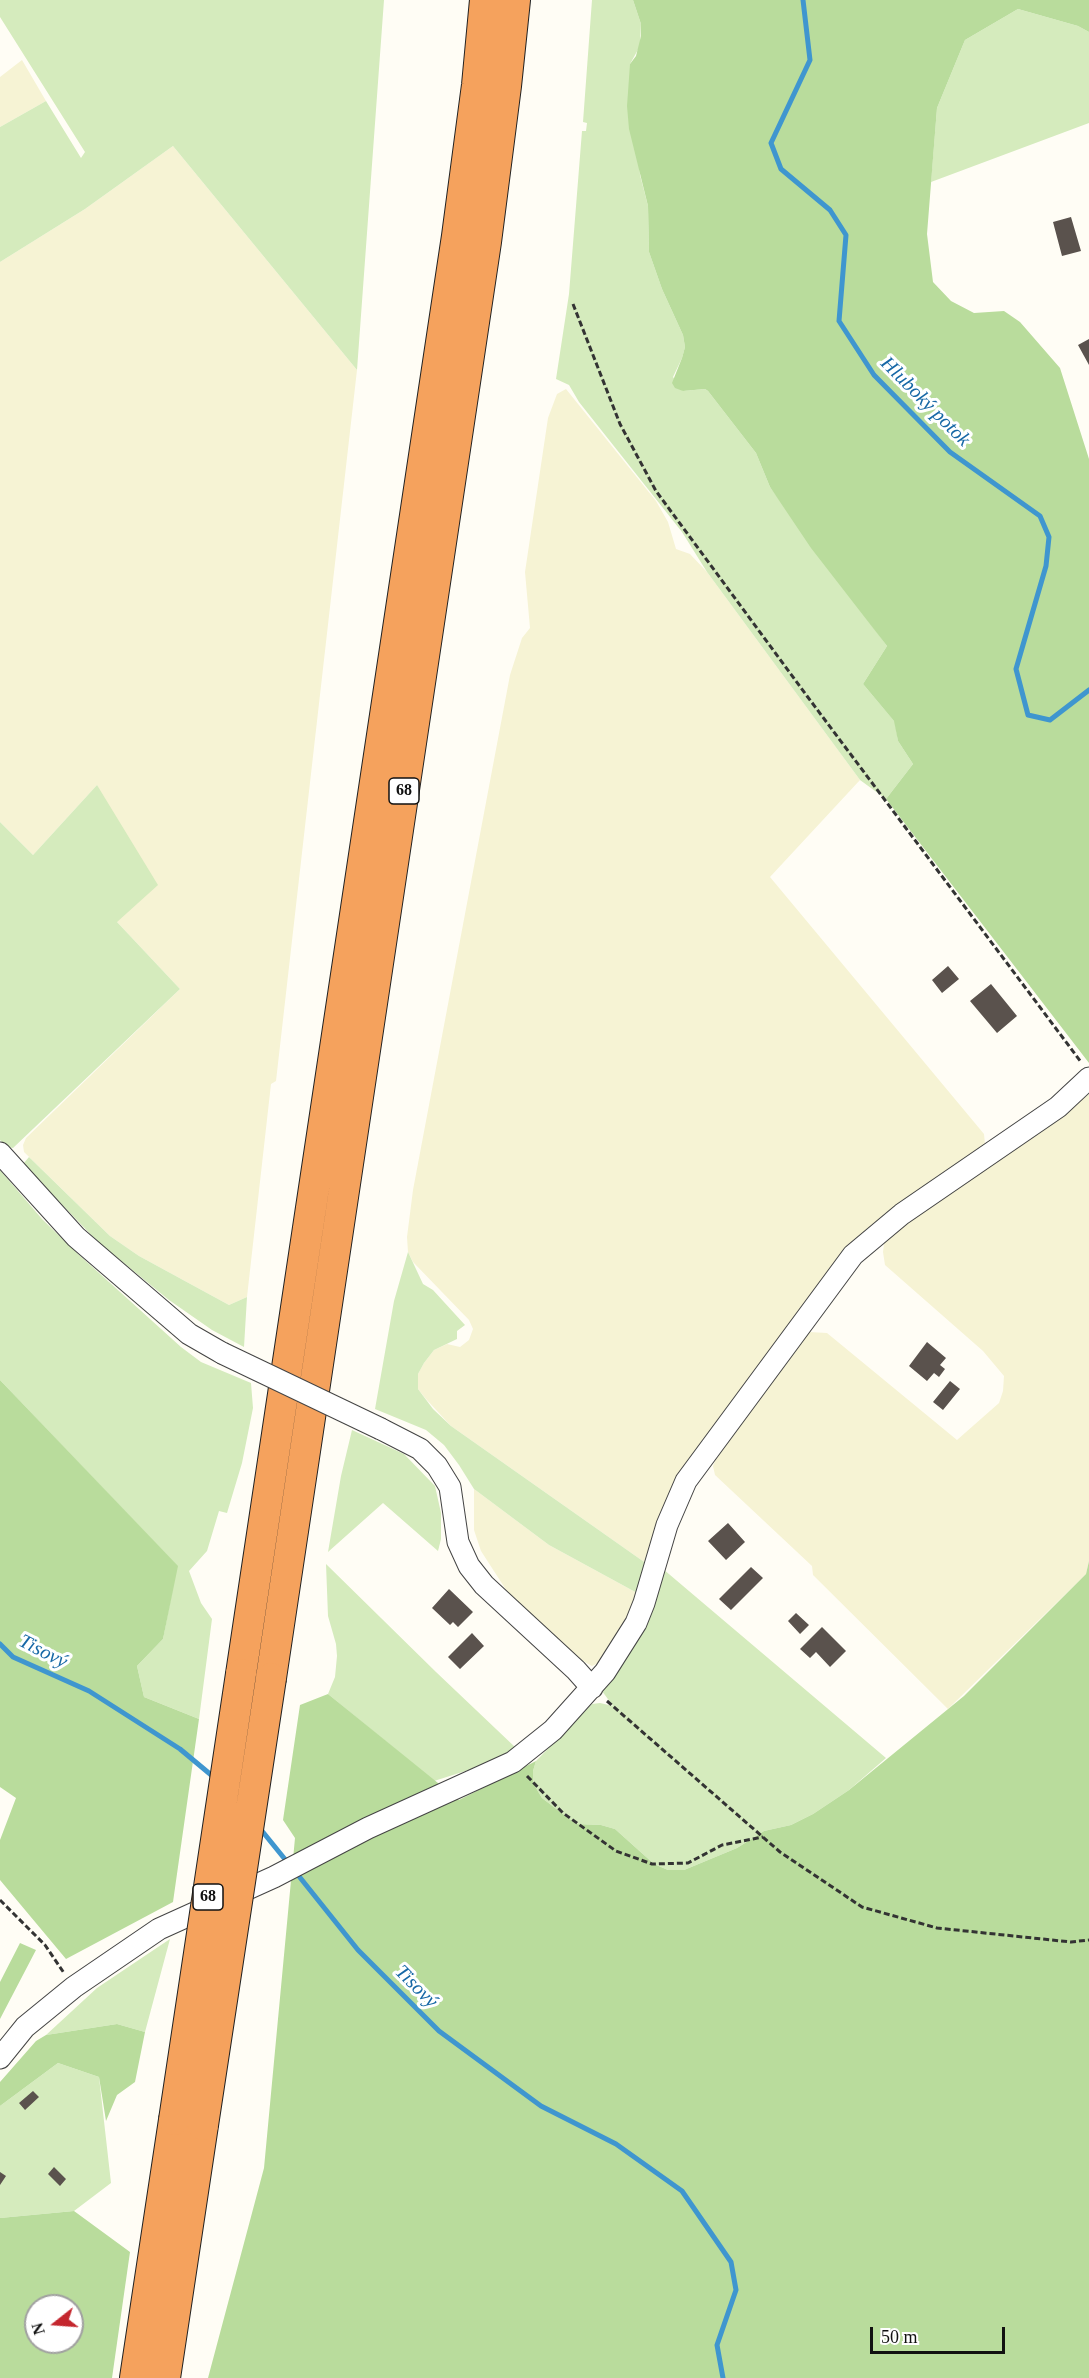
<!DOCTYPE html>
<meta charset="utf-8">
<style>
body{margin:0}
#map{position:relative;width:1089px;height:2378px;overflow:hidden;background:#fffdf5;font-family:"Times New Roman",serif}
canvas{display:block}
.north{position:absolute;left:24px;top:2294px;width:60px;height:60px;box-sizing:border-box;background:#fff;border:2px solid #a0a0a0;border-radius:50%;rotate:253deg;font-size:16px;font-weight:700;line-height:24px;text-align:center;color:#111}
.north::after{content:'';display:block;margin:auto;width:21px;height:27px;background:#c4262e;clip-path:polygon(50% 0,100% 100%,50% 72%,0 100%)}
.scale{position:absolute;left:870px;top:2327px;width:135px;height:27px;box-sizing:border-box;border:3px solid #111;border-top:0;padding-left:8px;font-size:18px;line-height:21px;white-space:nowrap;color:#111;-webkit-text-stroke:4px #fff;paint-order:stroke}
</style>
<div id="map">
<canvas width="1089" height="2378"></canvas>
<div class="north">N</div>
<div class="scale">50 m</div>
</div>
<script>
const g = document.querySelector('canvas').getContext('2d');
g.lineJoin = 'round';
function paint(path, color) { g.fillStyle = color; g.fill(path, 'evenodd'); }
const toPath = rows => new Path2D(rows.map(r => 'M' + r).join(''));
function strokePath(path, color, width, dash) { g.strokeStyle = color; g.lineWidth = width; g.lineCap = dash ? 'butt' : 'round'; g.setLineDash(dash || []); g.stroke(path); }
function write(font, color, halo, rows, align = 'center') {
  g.font = font + ' "Times New Roman",serif'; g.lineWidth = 6; g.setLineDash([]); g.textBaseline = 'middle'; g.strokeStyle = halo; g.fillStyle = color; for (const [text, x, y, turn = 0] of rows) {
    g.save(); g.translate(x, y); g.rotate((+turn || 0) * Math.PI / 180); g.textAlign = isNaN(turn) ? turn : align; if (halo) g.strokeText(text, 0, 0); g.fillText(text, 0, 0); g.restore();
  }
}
const farmland = toPath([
 [22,60,46,101,0,127,0,77],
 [173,146,357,370,276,1081,271,1084,247,1297,229,1305,139,1256,110,1236,24,1152,23,1145,26,1138,180,989,117,922,97,785,33,855,0,822,0,262,85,209],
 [566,389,656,501,668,522,676,549,690,554,707,572,860,780,770,877,984,1134,985,1144,981,1151,908,1199,674,1486,659,1517,647,1564,451,1426,426,1399,418,1389,418,1374,424,1363,434,1350,447,1344,460,1347,469,1340,473,1329,469,1320,413,1262,408,1252,407,1237,413,1190,510,675,522,638,530,628,525,572,548,418,557,394],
 [1089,1094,1089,1561,1086,1574,948,1709,813,1575,812,1566,715,1475,713,1466,716,1459,809,1332,827,1333,957,1440,999,1403,1003,1391,1004,1376,983,1351,885,1265,883,1252,885,1237,1039,1132],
 [474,1489,549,1545,639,1594,628,1621,603,1661,592,1666,583,1661,512,1599,481,1551,474,1530]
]);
const green = toPath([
 [0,0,384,0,357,370,173,146,85,209,0,262,0,127,46,101,81,158,85,152,0,17],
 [592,0,633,0,641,24,640,46,630,64,640,175,648,206,649,252,662,289,683,335,685,347,682,358,673,377,683,391,705,389,708,391,756,453,770,487,887,646,863,684,895,722,898,741,913,764,886,799,860,780,707,572,682,532,579,402,569,385,556,379,569,294,582,131,586,131,587,123,583,122],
 [1018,9,1078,26,1089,32,1089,123,931,182,937,108,965,40],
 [97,785,158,885,117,922,180,989,13,1148,7,1147,0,1140,0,822,33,855],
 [29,1157,110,1236,139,1256,229,1305,247,1297,244,1347,212,1330,169,1300,98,1242,23,1164],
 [0,1170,42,1219,78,1254,181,1347,201,1362,251,1383,253,1408,242,1463,227,1513,219,1511,207,1551,189,1571,201,1603,212,1619,199,1719,144,1697,137,1666,163,1639,177,1566,0,1380],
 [408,1252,423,1284,433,1290,465,1325,457,1331,457,1339,434,1350,424,1363,418,1374,418,1389,433,1409,451,1426,647,1564,639,1594,549,1545,474,1489,459,1465,444,1445,426,1430,375,1409,394,1301],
 [352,1430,404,1454,435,1486,441,1513,441,1539,438,1551,383,1503,328,1552,341,1476],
 [326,1564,436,1672,516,1748,494,1762,434,1781,328,1694,335,1677,337,1656,336,1644,328,1616],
 [663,1569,886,1758,849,1790,813,1814,791,1825,764,1831,737,1848,684,1870,668,1870,654,1864,615,1829,601,1825,576,1824,542,1798,533,1783,533,1771,536,1761,592,1704,600,1703,613,1706,602,1691,616,1671],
 [170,1939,145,2032,117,2024,46,2035,97,1988],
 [58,2063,99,2077,111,2183,74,2211,0,2218,0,2106]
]);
const forest = toPath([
 [633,0,1089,0,1089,32,1078,26,1018,9,965,40,937,108,927,234,933,282,951,301,974,313,1004,311,1020,322,1060,368,1089,459,1089,1063,886,799,913,764,898,741,894,721,863,684,887,646,811,548,770,487,756,453,708,391,705,389,683,391,675,388,672,383,682,358,685,347,683,335,662,289,649,252,648,206,629,129,627,106,630,64,636,56,641,36,641,24],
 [0,1380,178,1566,163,1639,137,1666,144,1697,199,1719,173,1902,66,1959,0,1880,0,1840,16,1798,0,1787],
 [1089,1561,1089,2378,208,2378,264,2168,295,1838,283,1820,300,1705,328,1694,459,1800,536,1761,533,1771,533,1783,542,1798,576,1824,601,1825,615,1829,654,1864,668,1870,684,1870,737,1848,764,1831,791,1825,813,1814,849,1790,964,1696,1086,1574],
 [20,1943,36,1950,0,2019,0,1982],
 [117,2024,145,2032,135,2082,117,2095,106,2121,99,2077,58,2063,0,2106,0,2082,36,2041,46,2035],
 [74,2211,130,2252,112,2378,0,2378,0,2218],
 [36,2306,72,2306,72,2342,36,2342]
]);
const stream = toPath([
 [803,0,810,60,771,143,781,169,830,210,846,235,839,321,874,375,950,452,1040,516,1049,537,1046,566,1016,669,1028,715,1050,720,1089,690],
 [0,1644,13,1657,89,1691,180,1749,216,1779],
 [258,1826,288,1863],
 [294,1870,358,1950,439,2031,541,2106,616,2144,682,2191,731,2262,736,2290,717,2345,723,2378]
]);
const building = toPath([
 [1071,217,1081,251,1062,256,1053,222],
 [1089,339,1089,365,1078,345],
 [948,966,959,979,942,993,932,980],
 [991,984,1017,1016,997,1033,970,1001],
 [927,1342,946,1358,940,1365,945,1369,939,1377,934,1373,927,1381,909,1366],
 [950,1381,960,1389,943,1410,933,1402],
 [728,1523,745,1542,726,1560,708,1541],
 [751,1567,763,1578,731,1610,719,1599],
 [449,1589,473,1612,458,1627,453,1622,450,1625,432,1608],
 [796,1613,809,1625,800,1634,788,1621],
 [822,1627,846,1651,830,1667,816,1652,810,1658,800,1649],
 [472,1633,484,1646,460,1669,448,1657],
 [33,2091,39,2097,25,2110,19,2103],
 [54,2167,66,2179,60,2186,48,2174],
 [0,2172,6,2176,0,2185]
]);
const path = toPath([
 [573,304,620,424,656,491,807,696,1081,1062],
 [607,1701,780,1852,862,1907,937,1928,1071,1942,1089,1940],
 [527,1776,563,1813,616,1851,652,1864,688,1863,722,1845,763,1837],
 [0,1900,45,1945,64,1973]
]);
const minor = toPath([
 [0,1153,76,1237,189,1334,222,1353],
 [381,1429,420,1449,437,1466,450,1487,458,1542,469,1566,484,1585,576,1670,592,1688],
 [0,2058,25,2027,74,1987,159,1929,274,1877,368,1828,513,1762,553,1730,605,1672,636,1623,644,1603,667,1525,686,1481,853,1255,902,1214,1058,1107,1089,1078]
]);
const highway = toPath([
 [241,1674,457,236,477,85,485,0],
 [271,1678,486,242,506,86,515,0],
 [135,2378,174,2120],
 [165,2378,203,2125]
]);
const minorBridge = toPath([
 [222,1353,381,1429]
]);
const highwayBridge = toPath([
 [174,2120,241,1674],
 [203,2125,271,1678]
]);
const shields = [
 [404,791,30],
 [208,1897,30]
];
const shieldNames = [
 ["68",404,791],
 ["68",208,1897]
];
const waterNames = [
 ["Hluboký potok",925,402,45],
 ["Tisový",43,1652,27],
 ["Tisový",416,1987,45]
];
paint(farmland, '#f6f3d4');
paint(green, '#d5ebbd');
paint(forest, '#b9dc9c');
strokePath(stream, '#3f96cf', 5);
paint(building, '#5a524d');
strokePath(minor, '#444', 23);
strokePath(highway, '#222', 32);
strokePath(path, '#333', 3, [6, 3]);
strokePath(minor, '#fff', 21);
strokePath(highway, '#f5a25d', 30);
strokePath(minorBridge, '#444', 23, []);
strokePath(highwayBridge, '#222', 32, []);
strokePath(minorBridge, '#fff', 21);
strokePath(highwayBridge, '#f5a25d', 30);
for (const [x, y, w] of shields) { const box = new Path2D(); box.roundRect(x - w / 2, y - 13, w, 26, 4.5); g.fillStyle = '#fff'; g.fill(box); strokePath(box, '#111', 1.5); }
write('bold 16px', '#111', null, shieldNames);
write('italic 20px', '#1768a6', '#fff', waterNames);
</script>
